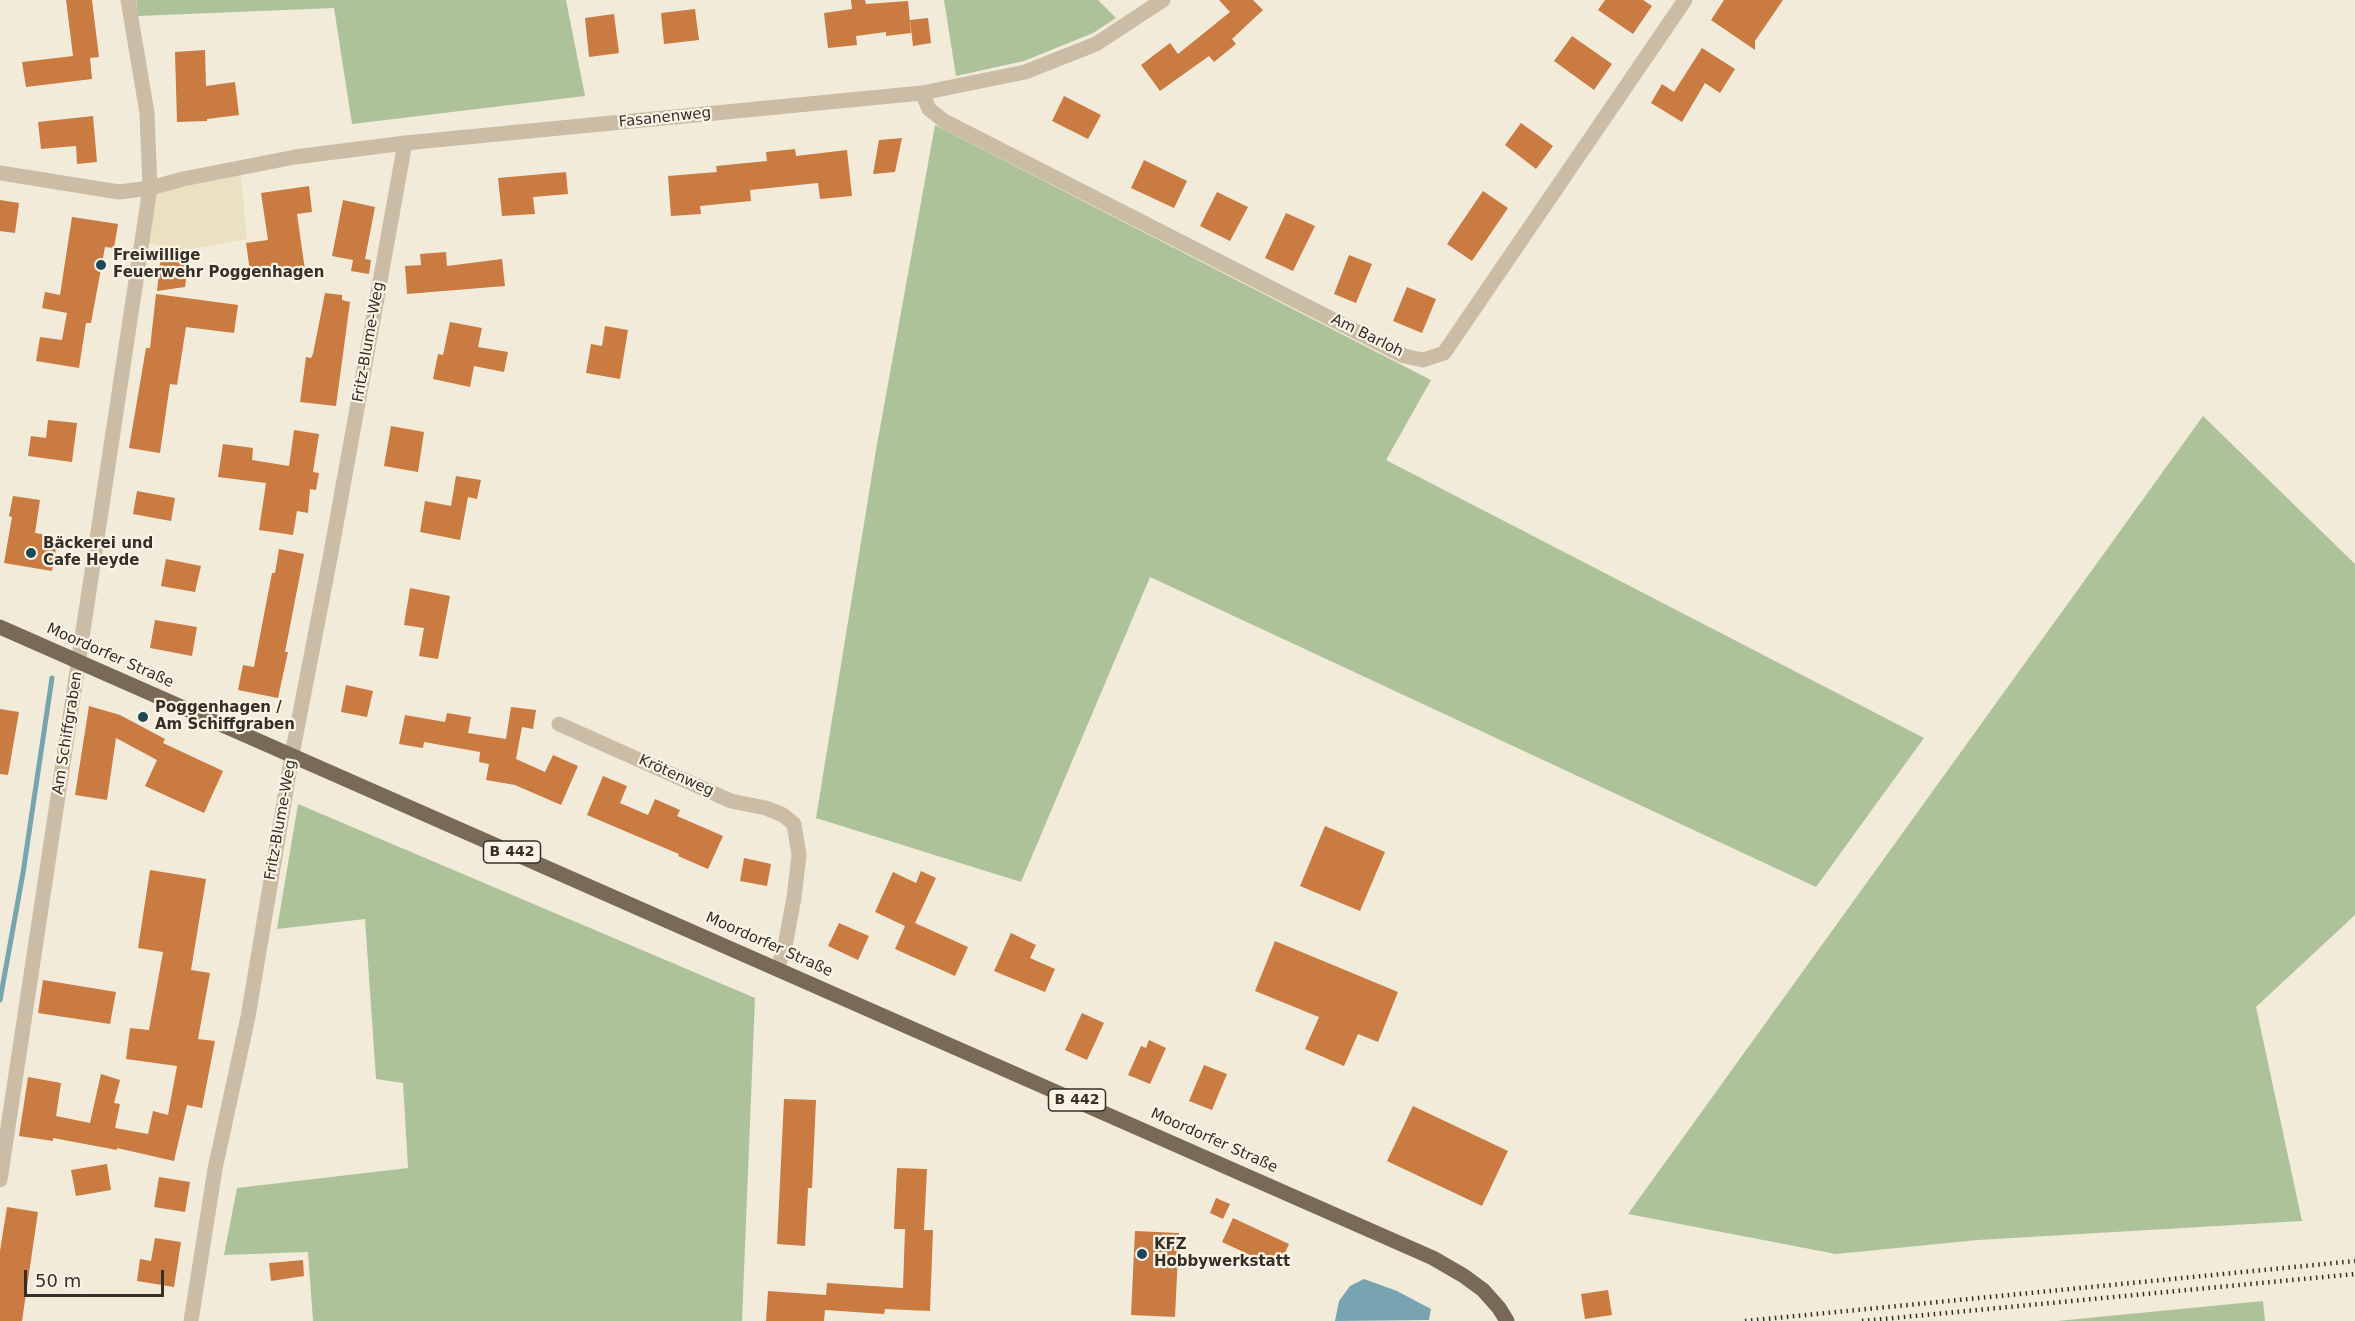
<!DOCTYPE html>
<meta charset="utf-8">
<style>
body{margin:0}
#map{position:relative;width:2355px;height:1321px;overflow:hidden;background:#f2ebda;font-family:"DejaVu Sans",sans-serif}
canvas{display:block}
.scale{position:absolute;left:24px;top:1270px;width:140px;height:27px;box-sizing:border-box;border:3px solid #362f27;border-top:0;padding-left:8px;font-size:18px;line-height:21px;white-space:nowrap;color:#362f27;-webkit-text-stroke:4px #faf4e6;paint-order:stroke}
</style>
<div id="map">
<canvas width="2355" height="1321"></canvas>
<div class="scale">50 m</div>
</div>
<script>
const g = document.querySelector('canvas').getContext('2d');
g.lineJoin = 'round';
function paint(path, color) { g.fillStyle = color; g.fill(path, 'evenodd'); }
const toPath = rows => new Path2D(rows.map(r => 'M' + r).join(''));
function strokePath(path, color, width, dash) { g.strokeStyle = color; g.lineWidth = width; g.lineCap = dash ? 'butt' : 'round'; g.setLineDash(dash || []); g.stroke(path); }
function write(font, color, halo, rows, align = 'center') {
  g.font = font + ' "DejaVu Sans",sans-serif'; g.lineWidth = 4.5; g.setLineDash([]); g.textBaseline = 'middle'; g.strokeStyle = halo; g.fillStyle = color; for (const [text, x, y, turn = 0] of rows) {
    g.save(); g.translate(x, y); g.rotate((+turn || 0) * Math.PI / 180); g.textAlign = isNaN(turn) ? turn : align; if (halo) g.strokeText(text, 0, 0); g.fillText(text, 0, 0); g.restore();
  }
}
const green = toPath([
 [136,0,566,0,585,96,352,124,334,8,138,16],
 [944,0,1098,0,1116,18,1093,33,1024,61,956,76],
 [935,125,1431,380,1386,460,1924,738,1816,887,1150,577,1021,882,816,818,876,450],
 [2203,416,2355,564,2355,915,2256,1007,2302,1221,1978,1240,1836,1254,1628,1214],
 [298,804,755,998,742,1321,313,1321,308,1252,224,1255,237,1188,408,1168,403,1083,376,1079,365,919,277,929],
 [2263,1301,2265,1321,2057,1321]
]);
const plaza = toPath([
 [240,168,247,239,191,249,141,243,150,188]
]);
const water = toPath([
 [1364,1279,1397,1291,1431,1309,1429,1320,1335,1321,1339,1301,1350,1286]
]);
const stream = toPath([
 [0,1000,23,873,52,678]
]);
const building = toPath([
 [66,0,92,0,99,57,90,58,92,79,26,87,22,62,73,56],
 [851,0,865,0,866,4,908,1,911,33,886,36,886,32,856,36,857,45,828,48,824,13,852,9],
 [1219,0,1253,0,1263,10,1232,39,1236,44,1214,62,1209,56,1160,91,1141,65,1170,43,1178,54,1230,12],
 [1605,0,1643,0,1652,6,1633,34,1598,10],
 [1724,0,1783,0,1755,41,1755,50,1711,20],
 [695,9,699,40,664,44,661,13],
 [614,14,619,53,589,57,585,18],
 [928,18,931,43,913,46,910,20],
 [1572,36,1612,64,1594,90,1554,61],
 [1702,48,1735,69,1720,93,1705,83,1682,122,1651,103,1662,84,1674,92],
 [205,50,206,86,235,82,239,115,207,119,207,121,177,122,175,52],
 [1064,96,1101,115,1088,139,1052,121],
 [93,116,97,162,77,164,76,146,41,149,38,122],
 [1521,123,1553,146,1536,169,1505,145],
 [902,138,895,172,873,174,879,140],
 [795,149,796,156,847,150,852,196,820,199,818,183,750,190,751,201,700,206,701,214,671,216,668,176,717,172,716,166,767,161,766,152],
 [1144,160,1187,181,1174,208,1131,188],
 [566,172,568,194,533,197,535,214,502,216,498,178],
 [309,186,312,212,297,214,305,270,251,278,246,243,268,240,261,193],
 [1483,191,1508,208,1472,261,1447,244],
 [1217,192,1248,207,1230,241,1200,226],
 [0,200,19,203,15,233,0,231],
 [343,200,375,207,365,259,371,260,369,274,351,271,353,260,332,256],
 [1286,213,1315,226,1293,271,1265,258],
 [72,217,118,224,114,248,105,247,91,323,86,323,79,368,36,361,40,337,62,340,67,313,42,308,45,292,60,295],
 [162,246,190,250,185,287,157,291],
 [446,252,447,266,502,259,505,286,407,294,405,266,421,265,420,254],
 [1349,255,1372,264,1356,303,1334,294],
 [1407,287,1436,299,1422,333,1393,321],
 [325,293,342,295,342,300,350,302,336,406,300,402,306,357,311,358,313,354],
 [156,294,238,305,234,333,186,327,177,385,170,384,160,453,129,448,146,348,150,348],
 [450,322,482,328,478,347,508,352,504,372,474,366,470,387,433,379,438,354,443,355],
 [605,326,628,330,620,379,586,373,591,344,602,346],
 [48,420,77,423,72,462,28,456,31,436,46,438],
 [391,426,424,432,418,472,384,466],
 [294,430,319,434,313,472,319,473,316,490,310,489,308,513,297,511,293,535,259,530,266,483,218,477,223,444,253,448,252,460,289,466],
 [456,476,481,480,477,499,468,497,460,540,420,532,425,501,451,506],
 [137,491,175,498,171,521,133,514],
 [13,496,40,500,35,533,58,537,52,571,4,563,12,517,9,516],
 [279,549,304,554,285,652,288,652,278,698,238,690,243,665,254,667,272,573,275,573],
 [166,559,201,566,195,592,161,586],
 [410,588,450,596,438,659,419,656,424,628,404,625],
 [155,620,197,627,192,656,150,648],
 [346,685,373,691,367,717,341,712],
 [89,706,120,715,165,739,163,743,223,771,204,813,145,786,157,760,116,738,107,800,75,795],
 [511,707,536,710,533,729,522,727,516,759,545,772,553,755,578,766,561,805,515,785,486,780,489,764,479,762,480,752,424,742,423,748,399,744,405,715,445,722,447,713,471,717,468,733,506,739],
 [0,709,19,712,8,775,0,774],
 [603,776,627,786,620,803,648,815,655,799,680,810,677,816,723,836,708,869,678,856,679,854,587,815],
 [1325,826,1385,852,1360,911,1300,886],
 [744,858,771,864,767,886,740,881],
 [150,870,206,879,191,970,210,973,198,1039,215,1041,202,1108,187,1105,174,1161,117,1148,117,1150,53,1138,53,1141,19,1136,28,1077,61,1083,56,1116,90,1123,101,1074,120,1080,114,1103,120,1104,115,1128,148,1134,153,1111,168,1115,177,1066,126,1059,130,1028,149,1030,163,952,138,948],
 [921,871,936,878,915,923,968,947,955,976,895,949,905,926,875,912,893,872,916,883],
 [839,923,869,936,858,960,828,946],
 [1011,933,1036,945,1030,958,1055,969,1045,992,994,971],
 [1275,941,1398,992,1378,1042,1358,1034,1344,1066,1305,1049,1319,1017,1255,991],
 [43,980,116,992,110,1024,38,1013],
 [1082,1013,1104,1023,1087,1060,1065,1050],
 [1149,1040,1166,1048,1150,1084,1128,1075,1141,1046,1146,1048],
 [1204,1065,1227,1074,1212,1110,1189,1101],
 [784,1099,816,1100,812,1188,808,1188,805,1246,777,1244],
 [1413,1106,1508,1151,1482,1206,1387,1161],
 [107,1164,111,1190,76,1196,71,1170],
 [897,1168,927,1169,924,1230,933,1230,930,1311,885,1309,884,1314,825,1310,824,1321,766,1321,768,1291,826,1295,827,1283,903,1288,905,1229,894,1229],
 [159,1177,190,1182,185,1212,154,1207],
 [1216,1198,1230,1204,1223,1219,1210,1213],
 [7,1207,38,1212,22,1321,0,1321,0,1251],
 [1233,1218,1289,1244,1278,1268,1222,1242],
 [1135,1231,1179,1233,1175,1317,1131,1315],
 [155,1238,181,1242,174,1287,137,1281,140,1259,151,1261],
 [303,1260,304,1276,271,1281,269,1263],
 [1608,1290,1612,1315,1585,1319,1581,1294]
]);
const street = toPath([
 [922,93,929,109,944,121,1404,356,1423,360,1444,353,1685,0],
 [0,173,119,192,150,188,183,179,295,157,405,143,922,93,1025,72,1096,44,1163,0],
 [559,724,731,801,766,808,783,815,794,824,799,855,794,898,784,951,777,968],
 [0,1180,150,188,147,113,128,0],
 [191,1321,215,1169,248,1017,292,755,330,558,405,143]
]);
const primary = toPath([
 [0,627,1433,1258,1464,1276,1483,1290,1499,1308,1507,1321]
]);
const rail = toPath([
 [1745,1321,2355,1261],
 [1862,1321,2355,1274]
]);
const markers = [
 [101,265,6,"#1b4959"],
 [31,553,6,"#1b4959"],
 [143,717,6,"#1b4959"],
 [1142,1254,6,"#1b4959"]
];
const shields = [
 [512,852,57],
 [1077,1100,57]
];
const shieldNames = [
 ["B 442",512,852],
 ["B 442",1077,1100]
];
const streetNames = [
 ["Fasanenweg",665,118,-6],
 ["Am Barloh",1367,336,26],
 ["Fritz-Blume-Weg",369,342,-80],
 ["Moordorfer Straße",110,656,24],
 ["Am Schiffgraben",68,733,-81],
 ["Krötenweg",676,776,24],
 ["Fritz-Blume-Weg",281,820,-80],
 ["Moordorfer Straße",769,945,24],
 ["Moordorfer Straße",1214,1141,24]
];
const poiNames = [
 ["Freiwillige",113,256],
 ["Feuerwehr Poggenhagen",113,273],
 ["Bäckerei und",43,544],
 ["Cafe Heyde",43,561],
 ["Poggenhagen /",155,708],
 ["Am Schiffgraben",155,725],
 ["KFZ",1154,1245],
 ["Hobbywerkstatt",1154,1262]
];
paint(green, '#adc299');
paint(plaza, '#ebe0c0');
paint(water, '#78a3b0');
strokePath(stream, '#78a3b0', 5);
paint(building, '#c97b41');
strokePath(street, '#cbbda5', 15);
strokePath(primary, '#796957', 15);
strokePath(rail, '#362f27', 4.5, [1.5, 4.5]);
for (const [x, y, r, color] of markers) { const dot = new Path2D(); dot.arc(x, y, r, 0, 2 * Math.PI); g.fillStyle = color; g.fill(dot); strokePath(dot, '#faf4e6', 2); }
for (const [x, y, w] of shields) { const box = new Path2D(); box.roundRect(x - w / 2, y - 11, w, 22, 4.5); g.fillStyle = '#faf4e6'; g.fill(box); strokePath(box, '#362f27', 1.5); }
write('bold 14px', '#362f27', null, shieldNames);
write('15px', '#362f27', '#faf4e6', streetNames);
write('bold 15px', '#362f27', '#faf4e6', poiNames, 'left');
</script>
